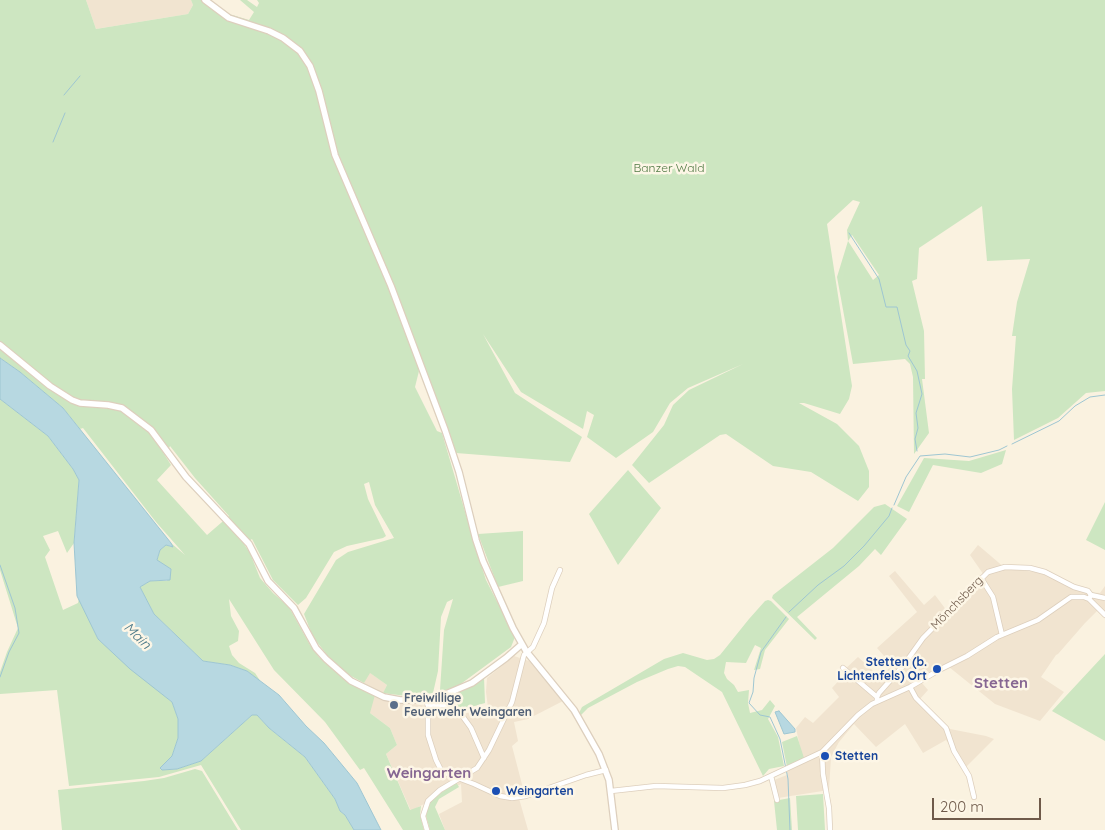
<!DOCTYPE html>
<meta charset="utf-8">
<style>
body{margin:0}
#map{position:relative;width:1105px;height:830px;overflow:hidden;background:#faf2e0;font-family:Quicksand,sans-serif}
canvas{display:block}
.scale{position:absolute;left:932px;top:798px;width:109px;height:22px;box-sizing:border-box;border:2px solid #6f5a4a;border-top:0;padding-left:6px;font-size:15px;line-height:18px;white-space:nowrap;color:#6f5a4a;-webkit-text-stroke:4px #fdf6e6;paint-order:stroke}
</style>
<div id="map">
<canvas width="1105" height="830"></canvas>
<div class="scale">200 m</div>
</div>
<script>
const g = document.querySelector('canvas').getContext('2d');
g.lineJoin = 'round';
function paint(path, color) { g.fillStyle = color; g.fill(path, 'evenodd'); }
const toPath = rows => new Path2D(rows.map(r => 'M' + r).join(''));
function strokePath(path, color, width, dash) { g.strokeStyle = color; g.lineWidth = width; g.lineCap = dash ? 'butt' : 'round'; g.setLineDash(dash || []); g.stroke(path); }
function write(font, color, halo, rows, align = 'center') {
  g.font = font + ' Quicksand,sans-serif'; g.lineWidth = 5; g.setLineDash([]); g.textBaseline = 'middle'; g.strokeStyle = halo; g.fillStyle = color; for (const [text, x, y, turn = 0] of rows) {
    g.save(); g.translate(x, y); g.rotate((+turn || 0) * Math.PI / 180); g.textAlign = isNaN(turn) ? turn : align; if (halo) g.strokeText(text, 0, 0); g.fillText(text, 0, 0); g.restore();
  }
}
const residential = toPath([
 [86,0,191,0,193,5,188,14,96,29],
 [978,545,1005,568,1043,573,1087,592,1100,593,1105,586,1105,612,1100,608,1085,623,1058,654,1056,655,1041,677,1064,692,1040,721,995,704,949,667,922,683,928,690,920,699,950,729,986,736,994,739,965,768,946,740,923,753,905,724,876,747,854,724,839,742,831,757,829,790,778,798,774,780,787,775,787,767,801,752,796,728,805,717,813,723,839,697,832,688,846,673,843,671,858,657,881,678,892,665,877,648,917,612,889,576,895,571,924,605,935,595,950,615,986,578,970,555],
 [514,656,529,661,563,701,528,719,514,722,518,741,512,746,524,792,518,795,528,830,445,830,439,814,462,802,461,784,411,811,386,754,397,745,390,728,370,713,361,689,369,672,387,685,381,698,432,707,450,708,460,715,488,707,486,692,487,678]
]);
const green = toPath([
 [0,0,86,0,96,29,188,14,193,5,191,0,201,0,228,20,275,36,298,51,308,66,353,204,393,298,414,354,419,371,415,387,437,431,442,433,476,549,486,580,515,637,511,647,458,686,443,691,440,690,444,630,453,599,447,602,441,617,438,671,433,693,422,696,406,696,383,693,387,685,370,673,364,683,349,675,331,660,313,637,304,614,336,560,348,552,394,538,375,505,369,482,364,484,368,499,386,536,383,538,347,546,334,552,306,598,298,605,273,580,252,539,244,544,250,553,260,578,273,593,289,607,310,645,319,657,347,682,375,695,370,713,390,728,397,745,386,754,410,810,421,806,420,815,424,830,403,830,364,768,360,770,325,722,274,670,229,599,231,616,239,631,238,641,229,646,232,655,239,663,255,673,261,682,247,671,230,665,203,661,154,614,140,587,150,581,167,581,171,569,157,561,160,550,166,545,172,547,171,543,185,555,156,522,83,428,80,429,63,408,20,372,0,358,0,348,56,393,78,406,122,410,151,433,171,465,157,480,207,535,229,516,195,478,170,446,169,448,153,428,139,417,123,406,106,402,81,400,74,398,50,383,0,343],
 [207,0,210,0,229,14,249,20,254,12,240,0,247,0,257,7,259,3,257,0,1105,0,1105,391,1086,393,1058,418,1014,440,1012,389,1016,336,1012,336,1017,302,1030,259,987,261,982,206,919,248,917,279,912,281,924,331,925,379,922,379,929,433,914,454,913,377,910,364,905,359,853,364,837,277,848,241,847,230,860,202,853,200,827,224,852,386,849,399,840,414,804,403,799,403,837,424,859,446,869,471,869,487,858,501,811,472,773,466,726,434,720,435,649,483,632,465,664,425,673,405,689,390,743,364,688,388,670,403,653,432,616,458,587,437,594,415,587,411,583,429,521,392,483,334,515,393,582,437,570,462,456,453,411,335,334,145,317,75,310,60,297,46,271,29,229,15],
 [852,235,879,275,873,280,848,241],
 [0,399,48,436,73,469,79,480,74,543,67,553,58,531,43,536,50,550,45,557,63,610,78,603,79,598,98,639,172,702,178,719,178,738,172,756,160,768,161,770,177,769,201,761,252,715,257,715,269,728,305,757,335,799,340,811,345,815,354,830,241,830,201,765,159,777,69,786,57,690,0,694,0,672,7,652,18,628,0,570],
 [1006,450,1002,464,981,473,933,465,909,512,897,506,924,458,969,461],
 [628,470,661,508,618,565,589,514],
 [1105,502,1105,550,1086,540],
 [885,504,907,519,881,555,875,549,859,566,797,617,817,638,815,640,772,598,773,595,833,548,874,507],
 [523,531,523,581,498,587,478,534],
 [768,600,771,601,789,619,765,650,760,669,754,670,761,648,755,645,746,663,726,662,724,673,727,679,734,685,738,692,749,690,748,703,750,713,762,710,770,700,775,706,768,719,778,737,784,766,769,769,763,776,722,692,685,667,678,666,668,669,637,682,588,708,581,715,579,713,582,707,664,659,683,653,707,660,714,659,720,655,749,619,765,601],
 [1105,654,1105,741,1052,711],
 [484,677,485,703,461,710,453,704,433,703,434,700,454,694,477,683],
 [797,736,804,758,787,767,782,742],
 [195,769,202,771,238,830,62,830,58,790,144,781,164,778],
 [456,782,459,787,439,799,435,807,445,830,430,830,426,816,429,802],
 [823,794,825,830,798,830,796,796],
 [790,798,792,830,777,830,774,801]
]);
const water = toPath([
 [0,358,20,372,63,408,171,543,173,547,166,545,160,550,157,560,171,569,170,580,150,581,140,587,154,614,203,661,230,665,247,671,279,695,306,726,324,743,357,783,381,830,354,830,345,815,340,811,335,799,305,757,269,728,257,715,252,715,201,761,177,769,162,770,160,768,172,756,178,738,178,719,172,702,130,669,98,639,77,596,74,543,79,480,73,469,48,436,0,399,0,358],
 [779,711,795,729,795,732,784,734,775,712,779,711]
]);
const stream = toPath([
 [64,95,80,76],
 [53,142,65,113],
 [849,233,879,279,886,307,897,307,906,345,910,351,908,356,917,371,922,394,916,413,918,428,915,439,917,451],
 [1012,444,1059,421,1075,406,1090,397,1105,395],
 [894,505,906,477,920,456,945,454,970,457,999,450,1007,446],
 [0,565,15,608,19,633,9,652,0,677],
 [789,612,818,585,844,566,864,546,889,516,892,508],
 [786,617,761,652,754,678,753,692,749,703,760,715,770,717,780,739,788,779,790,830]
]);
const minor = toPath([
 [981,578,993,597,1002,635],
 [1091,595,1105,598],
 [843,668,877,697],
 [910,687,916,698,946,728,954,751,969,776,974,797],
 [426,700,428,706,428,735,436,760,441,770,445,773,474,784,500,796,512,798,526,796,586,775,606,770],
 [877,701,877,697,879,693,903,666,923,638,988,572,1005,567,1030,568,1045,572,1074,587,1088,591,1091,595,1089,599],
 [428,706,446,705,451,706,458,710,471,728,484,758],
 [822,752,823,774,829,808,830,830],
 [771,776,777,800],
 [611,791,656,786,723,788,745,785,760,781,822,752,858,715,872,704,910,687,939,670,967,656,997,637,1038,620,1071,597,1084,597,1089,599,1105,615],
 [427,830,423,816,428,801,440,790,477,768,489,750,512,702,524,655,533,647,544,623,552,588,560,570]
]);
const tertiary = toPath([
 [205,0,229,18,269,31,283,38,300,51,310,66,319,91,335,155,391,286,445,430,459,472,476,540,483,561,513,628,526,651,574,710,599,754,609,780,615,830],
 [0,345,50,386,72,400,80,403,108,405,122,408,151,430,186,477,249,544,268,581,294,608,316,648,326,659,351,681,384,697,400,700,426,700,446,694,472,683,506,658,522,644]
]);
const markers = [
 [937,669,5,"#1a4fb4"],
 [394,705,5,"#5c6f8a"],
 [825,756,5,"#1a4fb4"],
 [496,791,5,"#1a4fb4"]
];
const parkNames = [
 ["Banzer Wald",669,168]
];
const streetNames = [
 ["Mönchsberg",957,603,-46]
];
const transitNames = [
 ["Stetten (b.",927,662,"right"],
 ["Lichtenfels) Ort",927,676,"right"],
 ["Stetten",835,756],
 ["Weingarten",506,791]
];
const serviceNames = [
 ["Freiwillige",404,698],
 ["Feuerwehr Weingaren",404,712]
];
const waterNames = [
 ["Main",137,636,44]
];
const quarterNames = [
 ["Stetten",1001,683],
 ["Weingarten",429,773]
];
paint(residential, '#f1e4d0');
paint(green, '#cde6c1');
paint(water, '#b7d8e1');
strokePath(water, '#9ec6d2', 1);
strokePath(stream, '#9ec6d2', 1);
strokePath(minor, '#ddcfbd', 6);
strokePath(tertiary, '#ddcfbd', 8);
strokePath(minor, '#fff', 4.5);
strokePath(tertiary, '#fff', 5.5);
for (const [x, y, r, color] of markers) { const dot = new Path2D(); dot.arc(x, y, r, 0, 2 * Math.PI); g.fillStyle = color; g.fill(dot); strokePath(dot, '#fdf6e6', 2); }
write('12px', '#527a46', '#fdf6e6', parkNames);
write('12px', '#6f5a4a', '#fdf6e6', streetNames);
write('bold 12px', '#164399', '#fdf6e6', transitNames, 'left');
write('bold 12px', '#4e5e75', '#fdf6e6', serviceNames, 'left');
write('italic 14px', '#497888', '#fdf6e6', waterNames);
write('bold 15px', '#866692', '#fdf6e6', quarterNames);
</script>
